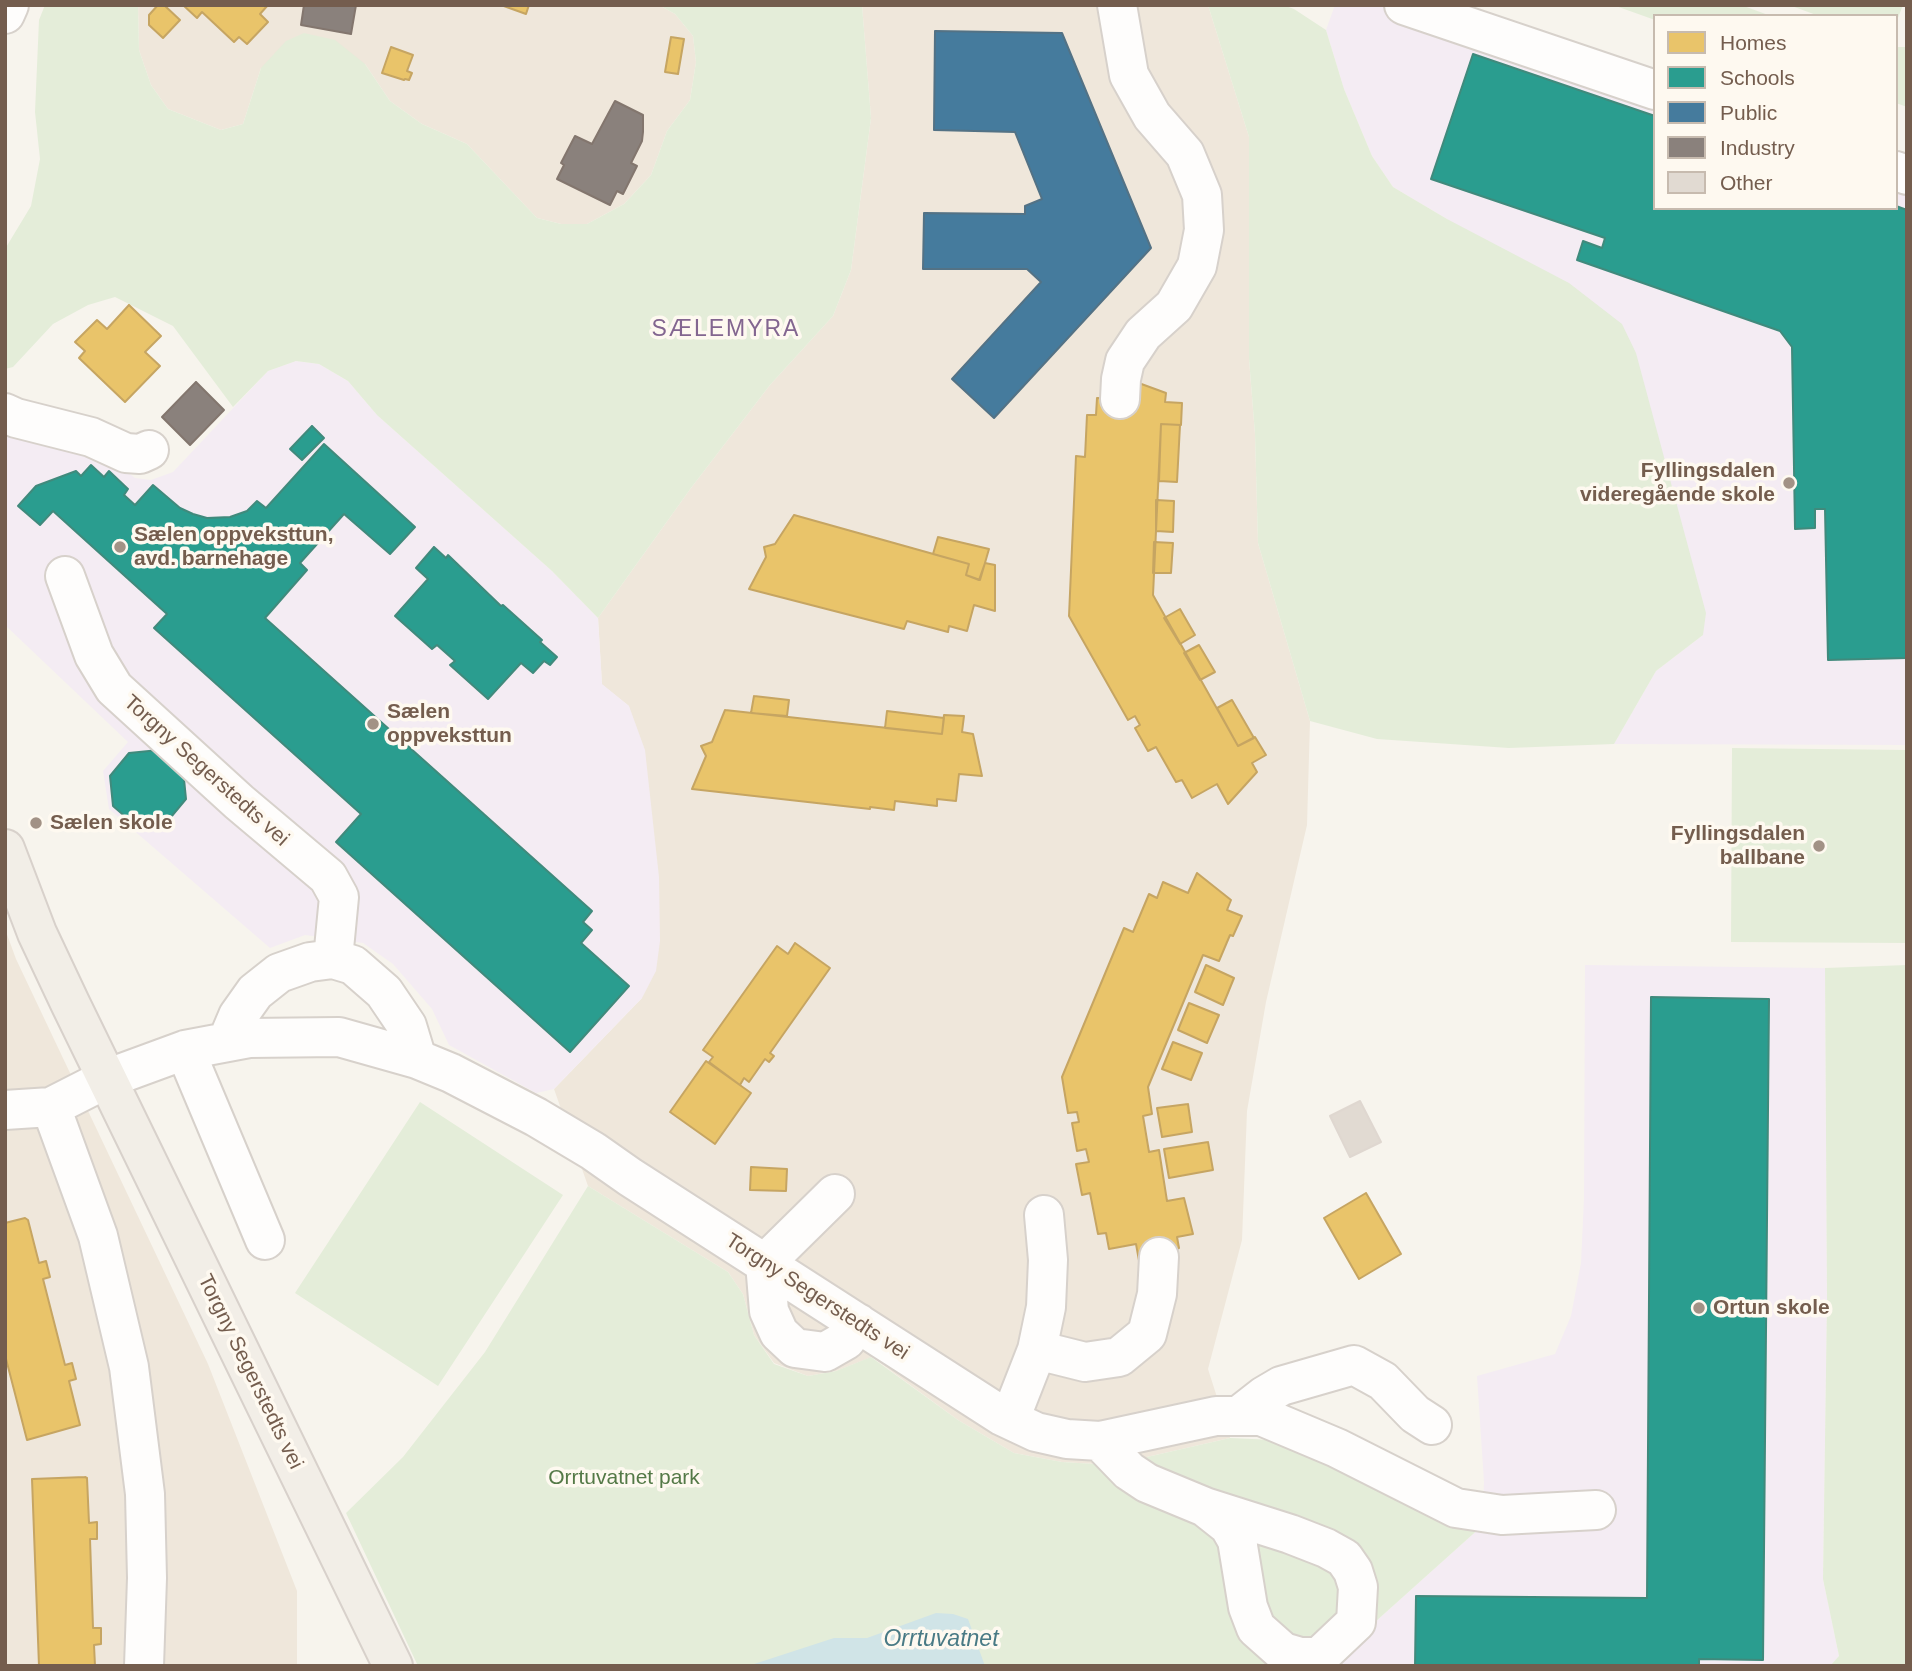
<!DOCTYPE html>
<meta charset="utf-8">
<style>
body{margin:0}
#map{position:relative;width:1912px;height:1671px;overflow:hidden;background:#f7f4ed;font-family:Helvetica,sans-serif}
canvas{display:block}
.frame{position:absolute;inset:0;border:7px solid #745d4e;pointer-events:none}
.legend{position:absolute;left:1653px;top:14px;width:245px;height:196px;box-sizing:border-box;background:#fef9f0;border:2px solid #c7bbaf;margin:0;padding:9px 12px;list-style:none;font-size:21px;color:#745d4e}
.legend li{display:flex;align-items:center;gap:14px;height:35px}
.legend b{width:35px;border:2px solid #c7bbaf}
</style>
<div id="map">
<canvas width="1912" height="1671"></canvas>
<div class="frame"></div>
<ul class="legend">
<li><b style="height:19px;background:#e9c46a"></b>Homes</li>
<li><b style="height:19px;background:#2a9d8f"></b>Schools</li>
<li><b style="height:19px;background:#457b9d"></b>Public</li>
<li><b style="height:19px;background:#8a817c"></b>Industry</li>
<li><b style="height:19px;background:#e1dad2"></b>Other</li>
</ul>
</div>
<script>
const g = document.querySelector('canvas').getContext('2d');
g.lineJoin = 'round';
function paint(path, color) { g.fillStyle = color; g.fill(path, 'evenodd'); }
const toPath = rows => new Path2D(rows.map(r => 'M' + r).join(''));
function strokePath(path, color, width, dash) { g.strokeStyle = color; g.lineWidth = width; g.lineCap = dash ? 'butt' : 'round'; g.setLineDash(dash || []); g.stroke(path); }
function write(font, color, halo, rows, align = 'center') {
  g.font = font + ' Helvetica,sans-serif'; g.lineWidth = 7; g.setLineDash([]); g.textBaseline = 'middle'; g.strokeStyle = halo; g.fillStyle = color; for (const [text, x, y, turn = 0] of rows) {
    g.save(); g.translate(x, y); g.rotate((+turn || 0) * Math.PI / 180); g.textAlign = isNaN(turn) ? turn : align; if (halo) g.strokeText(text, 0, 0); g.fillText(text, 0, 0); g.restore();
  }
}
const residential = toPath([
 [138,5,659,5,675,14,693,36,696,62,690,100,667,131,651,175,624,204,587,224,561,224,537,218,467,144,422,124,390,101,365,64,261,68,243,124,221,130,168,109,151,85,139,50],
 [862,5,1208,5,1249,137,1249,359,1255,434,1258,543,1310,721,1307,825,1266,1002,1247,1111,1242,1240,1208,1369,1230,1438,1112,1465,1062,1462,1014,1453,958,1420,872,1357,836,1371,808,1376,774,1363,754,1335,743,1294,728,1272,588,1186,554,1089,642,998,629,706,602,685,598,618,691,488,770,385,833,316,851,270,871,118],
 [5,929,16,959,208,1364,297,1591,297,1666,5,1666]
]);
const education = toPath([
 [1335,5,1383,5,1655,98,1655,208,1896,208,1896,181,1907,184,1907,745,1614,744,1656,671,1703,635,1447,219,1393,187,1372,156,1344,89,1326,30],
 [296,361,319,364,348,381,377,415,552,571,598,618,602,684,629,706,645,750,659,877,660,941,656,971,642,998,554,1089,536,1093,449,1045,432,1009,393,964,363,943,305,935,270,948,109,809,103,771,128,742,5,625,5,435,21,430,106,455,135,478,151,480,173,472,268,371],
 [1585,965,1825,968,1827,1301,1823,1579,1839,1656,1830,1666,1326,1666,1482,1526,1484,1482,1477,1376,1555,1354,1571,1316,1581,1263,1584,1199]
]);
const green = toPath([
 [45,5,138,5,139,50,151,85,168,109,221,130,243,124,261,68,286,41,304,33,335,40,365,64,390,101,422,124,467,144,537,218,561,224,587,224,624,204,651,175,667,131,690,100,696,62,693,36,675,14,659,5,862,5,871,118,851,270,833,316,770,385,691,488,598,618,552,571,377,415,348,381,319,364,296,361,268,371,233,407,173,326,115,297,88,305,53,324,13,367,5,369,5,249,31,206,40,159,35,112,39,20],
 [1208,5,1283,5,1294,9,1326,30,1344,89,1372,156,1393,187,1447,219,1569,283,1622,324,1636,353,1706,613,1703,635,1656,671,1614,744,1509,748,1377,739,1310,721,1258,543,1255,434,1249,359,1249,137],
 [1613,5,1741,5,1771,16,1655,16,1655,20],
 [1789,5,1903,5,1896,23,1896,16,1819,16],
 [1907,43,1907,107,1896,103,1896,47,1905,47],
 [1732,748,1907,750,1907,943,1731,942],
 [1907,965,1907,1666,1830,1666,1839,1656,1823,1579,1827,1301,1825,968],
 [420,1102,563,1195,438,1386,295,1293],
 [588,1186,728,1272,743,1294,754,1335,774,1364,808,1376,836,1371,871,1357,958,1420,1014,1453,1062,1462,1112,1465,1230,1438,1274,1440,1357,1480,1482,1526,1326,1666,418,1666,346,1513,403,1457,485,1352]
]);
const water = toPath([
 [936,1613,953,1614,968,1619,985,1666,748,1666,834,1638,867,1638]
]);
const homes = toPath([
 [158,5,164,5,180,20,163,38,149,25,149,15,158,5],
 [183,5,268,5,260,14,268,22,247,44,239,37,234,42,202,12,197,18,183,5],
 [501,5,529,5,526,14,501,5],
 [671,37,684,39,678,74,665,72,671,37],
 [391,47,413,55,407,71,412,73,409,80,405,79,404,80,382,73,391,47],
 [129,305,161,336,145,352,160,366,125,402,79,358,85,351,75,342,97,320,107,329,129,305],
 [1125,378,1166,393,1165,402,1182,403,1181,425,1161,424,1153,595,1238,746,1255,737,1266,755,1252,763,1257,772,1228,804,1217,784,1192,798,1182,780,1176,782,1156,747,1148,751,1135,728,1140,725,1135,716,1128,720,1069,616,1076,456,1085,457,1087,415,1096,415,1097,398,1124,399,1125,378],
 [1161,424,1180,425,1177,482,1159,481,1161,424],
 [1156,500,1174,501,1173,532,1156,531,1156,500],
 [794,515,969,564,966,575,979,580,985,563,995,565,995,611,974,605,967,631,949,626,948,632,907,621,904,629,749,589,766,557,764,547,775,544,794,515],
 [938,537,989,549,980,580,966,575,969,564,933,554,938,537],
 [1154,542,1173,543,1171,573,1153,573,1154,542],
 [1180,609,1195,635,1180,644,1164,618,1180,609],
 [1199,645,1215,672,1200,680,1184,653,1199,645],
 [754,696,789,700,787,716,751,713,754,696],
 [1232,700,1254,738,1238,746,1217,708,1232,700],
 [725,710,942,734,944,715,964,716,962,732,973,734,982,776,959,774,956,801,937,799,937,806,895,801,894,810,870,807,870,809,692,789,706,756,701,746,712,742,725,710],
 [887,711,944,718,942,734,885,728,887,711],
 [1197,873,1231,900,1227,910,1242,916,1233,936,1230,935,1219,961,1203,955,1148,1087,1152,1114,1143,1116,1149,1152,1159,1150,1167,1201,1184,1198,1193,1234,1177,1237,1179,1248,1140,1266,1136,1244,1109,1249,1106,1233,1098,1234,1090,1193,1082,1195,1076,1164,1089,1162,1086,1149,1077,1151,1072,1123,1079,1122,1077,1112,1068,1113,1062,1077,1124,928,1133,932,1149,894,1157,898,1163,882,1188,893,1197,873],
 [795,943,830,968,770,1053,774,1056,769,1062,765,1059,749,1082,744,1078,740,1085,709,1062,713,1057,703,1050,777,946,788,954,795,943],
 [1206,965,1234,978,1223,1005,1195,992,1206,965],
 [1189,1003,1219,1015,1207,1043,1178,1030,1189,1003],
 [1173,1042,1202,1053,1191,1080,1162,1069,1173,1042],
 [706,1061,751,1093,715,1144,670,1112,706,1061],
 [1188,1104,1192,1132,1162,1137,1157,1108,1188,1104],
 [1208,1142,1213,1170,1169,1178,1164,1149,1208,1142],
 [751,1167,787,1169,786,1191,750,1190,751,1167],
 [1366,1193,1401,1254,1359,1279,1324,1218,1366,1193],
 [25,1218,28,1220,39,1263,46,1261,50,1277,43,1279,65,1365,72,1363,76,1379,69,1381,80,1425,27,1440,5,1355,5,1223,25,1218],
 [85,1477,87,1478,89,1523,97,1522,97,1539,90,1539,93,1628,101,1628,101,1644,94,1645,95,1666,39,1666,32,1479,85,1477]
]);
const schools = toPath([
 [1473,54,1655,116,1655,208,1896,208,1896,206,1907,210,1907,658,1828,660,1825,509,1815,509,1815,528,1795,529,1792,347,1780,331,1577,260,1583,241,1602,248,1605,238,1431,179,1473,54],
 [312,426,324,438,302,460,290,449,312,426],
 [324,444,415,527,390,554,344,514,300,563,307,570,265,618,592,911,583,922,592,930,581,943,629,986,570,1052,336,842,361,814,154,628,167,614,53,511,40,525,18,506,36,486,76,471,81,476,91,465,104,477,109,471,128,489,124,495,135,505,153,485,180,508,193,514,207,518,230,517,247,511,257,501,266,508,324,444],
 [434,547,446,558,448,555,501,606,503,605,542,640,540,642,557,657,550,665,544,661,533,673,521,663,488,699,450,665,455,661,437,645,432,649,395,616,428,579,416,568,434,547],
 [159,750,183,769,186,799,166,823,136,826,113,806,110,776,129,753,159,750],
 [1651,997,1769,999,1763,1660,1699,1659,1699,1666,1415,1666,1416,1596,1647,1598,1651,997]
]);
const public = toPath([
 [935,31,1062,33,1151,248,994,418,952,379,1041,282,1027,269,923,269,924,213,1025,214,1025,206,1042,199,1015,132,934,130,935,31]
]);
const industry = toPath([
 [304,5,356,5,351,34,301,25,304,5],
 [615,101,643,115,643,132,642,141,631,163,637,166,623,194,617,191,610,205,557,179,564,165,561,163,575,136,592,144,615,101],
 [196,382,224,410,190,445,162,417,196,382]
]);
const building = toPath([
 [1360,1101,1381,1142,1350,1157,1330,1116,1360,1101]
]);
const minor = toPath([
 [1117,5,1129,75,1152,116,1185,154,1202,195,1204,230,1197,266,1174,306,1143,334,1125,361,1121,379,1120,399],
 [1404,5,1655,90],
 [5,14,9,5],
 [1896,171,1907,175],
 [5,413,16,418,91,437,126,453,140,454,149,450],
 [65,576,94,655,114,688,239,802,328,877,339,897,333,959],
 [227,1042,238,1016,255,992,279,973,310,962,333,959,353,965,384,992,407,1026,417,1059],
 [185,1050,265,1240],
 [51,1107,98,1236,129,1367,145,1494,147,1578,144,1666],
 [5,1110,51,1107,106,1079,185,1050,249,1038,339,1037,417,1059,451,1073,536,1117,593,1151,630,1177,1002,1416,1036,1432,1067,1439,1100,1441,1216,1416,1261,1416,1337,1448,1456,1508,1502,1515,1596,1510],
 [835,1194,765,1263,769,1311,779,1333,795,1348,825,1352,846,1340,858,1323],
 [1037,1350,1085,1362,1119,1357,1147,1334,1157,1294,1159,1257],
 [1241,1414,1264,1396,1281,1386,1354,1365,1383,1381,1415,1414,1432,1425],
 [1010,1419,1037,1350,1046,1307,1048,1260,1044,1215],
 [1100,1441,1129,1471,1147,1483,1205,1507,1229,1526,1237,1540,1248,1607,1256,1628,1283,1652,1300,1657,1319,1657,1356,1622,1358,1587,1353,1571,1344,1558,1326,1548,1290,1534,1205,1507]
]);
const major = toPath([
 [5,849,37,933,70,1003,393,1666]
]);
const markers = [
 [1789,483,7,"#a29286"],
 [120,547,7,"#a29286"],
 [373,724,7,"#a29286"],
 [36,823,7,"#a29286"],
 [1819,846,7,"#a29286"],
 [1699,1308,7,"#a29286"]
];
const poiNames = [
 ["Fyllingsdalen",1775,471,"right"],
 ["videregående skole",1775,495,"right"],
 ["Sælen oppveksttun,",134,535],
 ["avd. barnehage",134,559],
 ["Sælen",387,712],
 ["oppveksttun",387,736],
 ["Sælen skole",50,823],
 ["Fyllingsdalen",1805,834,"right"],
 ["ballbane",1805,858,"right"],
 ["Ortun skole",1713,1308]
];
const streetNames = [
 ["Torgny Segerstedts vei",206,771,42],
 ["Torgny Segerstedts vei",817,1297,33],
 ["Torgny Segerstedts vei",250,1372,64]
];
const parkNames = [
 ["Orrtuvatnet park",624,1478]
];
const neighbourhoodNames = [
 ["SÆLEMYRA",726,330]
];
const waterNames = [
 ["Orrtuvatnet",941,1640]
];
paint(residential, '#efe7db');
paint(education, '#f4ecf3');
paint(green, '#e4edd9');
paint(water, '#d0e4e7');
paint(homes, '#e9c46a');
strokePath(homes, '#c6a562', 2);
paint(schools, '#2a9d8f');
strokePath(schools, '#408a7c', 2);
paint(public, '#457b9d');
strokePath(public, '#537285', 2);
paint(industry, '#8a817c');
strokePath(industry, '#83766e', 2);
paint(building, '#e1dad2');
strokePath(building, '#dfd7d0', 2);
strokePath(minor, '#d7d1cb', 42);
strokePath(major, '#d8d1cb', 42);
strokePath(minor, '#fefdfc', 38);
strokePath(major, '#f2eee7', 38);
for (const [x, y, r, color] of markers) { const dot = new Path2D(); dot.arc(x, y, r, 0, 2 * Math.PI); g.fillStyle = color; g.fill(dot); strokePath(dot, '#fef9f0', 2.5); }
write('bold 21px', '#745d4e', '#fef9f0', poiNames, 'left');
write('21px', '#745d4e', '#fef9f0', streetNames);
write('21px', '#547947', '#fef9f0', parkNames);
g.letterSpacing = '2px';
write('23px', '#836690', '#fef9f0', neighbourhoodNames);
g.letterSpacing = '0px';
write('italic 23px', '#497a85', '#fef9f0', waterNames);
</script>
